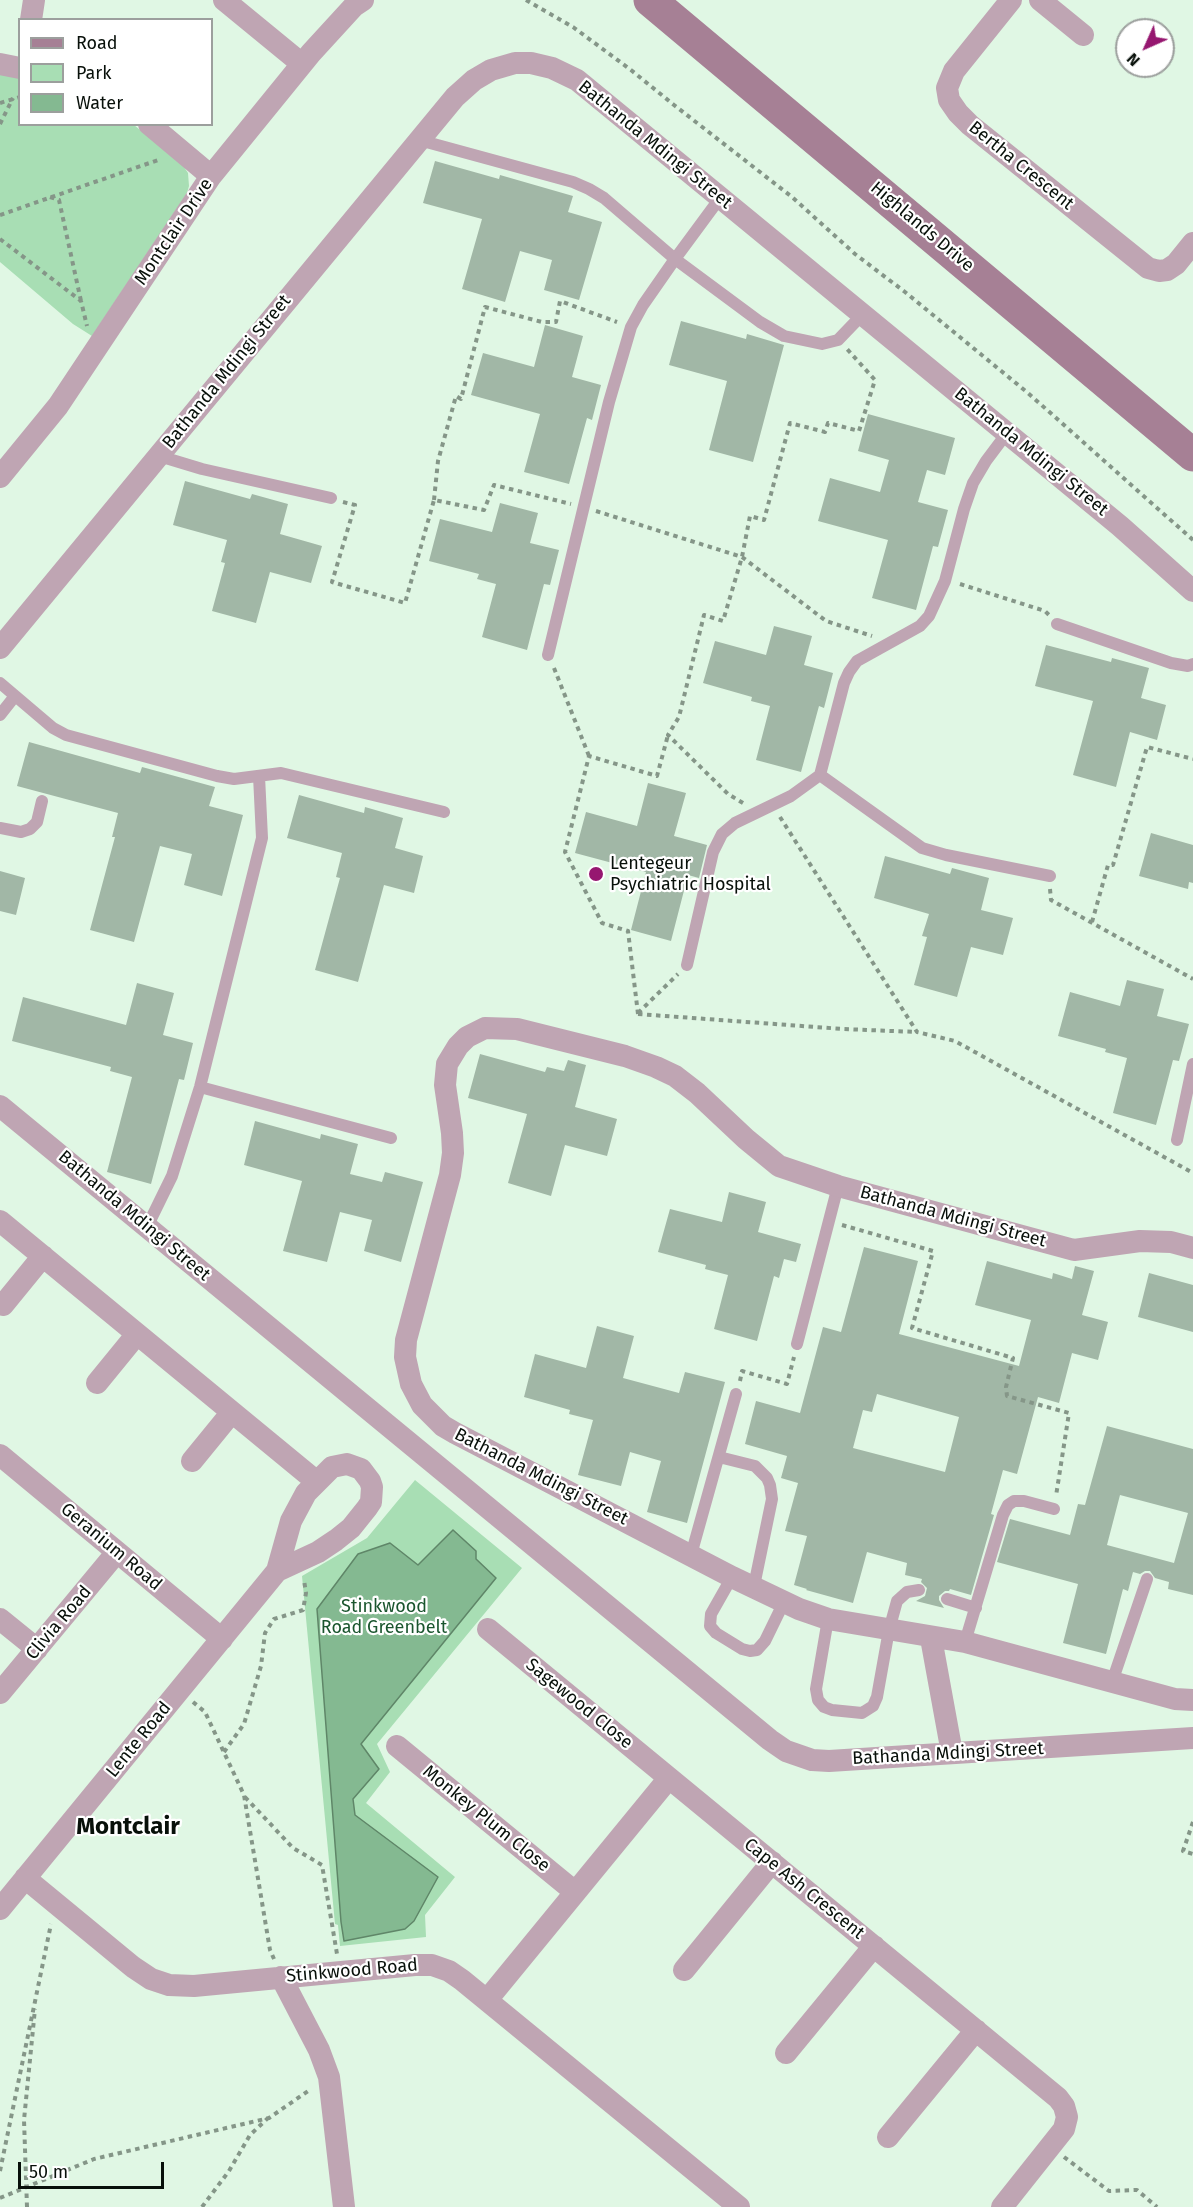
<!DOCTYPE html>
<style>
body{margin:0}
#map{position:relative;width:1193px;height:2207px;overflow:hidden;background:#e0f7e4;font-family:"Fira Sans",sans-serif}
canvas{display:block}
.legend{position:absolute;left:18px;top:18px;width:195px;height:108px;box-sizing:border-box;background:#fff;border:2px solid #9c9f9d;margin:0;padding:8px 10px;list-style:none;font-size:18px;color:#08100a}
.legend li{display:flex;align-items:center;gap:12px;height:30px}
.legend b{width:30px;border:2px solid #9c9f9d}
.north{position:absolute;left:1115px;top:18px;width:60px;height:60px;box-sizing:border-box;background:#fff;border:2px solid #9c9f9d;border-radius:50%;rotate:225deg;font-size:16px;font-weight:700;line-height:24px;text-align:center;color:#08100a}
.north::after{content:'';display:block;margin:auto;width:21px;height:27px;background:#961770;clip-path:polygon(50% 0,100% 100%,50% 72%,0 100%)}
.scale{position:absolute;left:18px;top:2162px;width:146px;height:27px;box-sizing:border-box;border:3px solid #08100a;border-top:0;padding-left:8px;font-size:18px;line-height:21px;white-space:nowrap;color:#08100a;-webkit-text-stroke:4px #fff;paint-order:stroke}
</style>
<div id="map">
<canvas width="1193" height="2207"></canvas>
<ul class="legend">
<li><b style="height:8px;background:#a68095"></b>Road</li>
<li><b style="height:16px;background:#a8deb4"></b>Park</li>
<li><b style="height:16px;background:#84b991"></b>Water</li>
</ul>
<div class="north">N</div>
<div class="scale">50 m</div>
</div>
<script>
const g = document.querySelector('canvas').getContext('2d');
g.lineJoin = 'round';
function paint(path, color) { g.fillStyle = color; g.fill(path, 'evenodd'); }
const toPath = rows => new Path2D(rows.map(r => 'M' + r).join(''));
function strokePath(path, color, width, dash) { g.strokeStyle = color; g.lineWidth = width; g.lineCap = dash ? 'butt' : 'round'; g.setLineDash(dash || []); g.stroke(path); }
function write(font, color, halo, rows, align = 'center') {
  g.font = font + ' "Fira Sans",sans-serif'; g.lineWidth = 4.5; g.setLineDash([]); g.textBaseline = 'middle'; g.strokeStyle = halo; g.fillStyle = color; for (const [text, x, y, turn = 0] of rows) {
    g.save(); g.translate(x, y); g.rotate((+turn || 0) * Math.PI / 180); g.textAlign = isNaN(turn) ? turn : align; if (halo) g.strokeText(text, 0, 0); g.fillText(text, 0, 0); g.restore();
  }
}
const green = toPath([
 [0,74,19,77,20,124,134,125,182,164,188,173,189,186,187,193,92,336,73,324,0,262],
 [415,1480,522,1568,377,1744,390,1772,366,1803,455,1877,425,1915,426,1937,340,1946,338,1925,335,1924,302,1576,367,1538]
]);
const water = toPath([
 [453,1530,476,1551,476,1559,496,1578,361,1744,379,1769,353,1799,355,1815,438,1877,414,1921,405,1929,344,1941,341,1922,317,1609,358,1554,390,1543,418,1565,453,1530]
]);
const building = toPath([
 [435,161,499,179,500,175,573,196,568,212,602,222,579,300,544,290,552,260,520,251,505,302,462,289,482,219,423,203],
 [681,321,746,339,747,334,784,345,753,462,709,450,727,381,669,365],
 [545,325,583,336,572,377,601,385,592,420,587,418,569,484,524,472,540,414,471,395,483,353,534,367],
 [868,414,955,438,945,475,927,470,918,502,948,510,938,547,933,546,916,610,872,598,888,540,818,521,830,478,880,492,889,460,858,451],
 [185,481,250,499,252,494,288,504,280,534,322,546,311,583,270,572,256,623,212,611,225,563,221,562,227,540,173,525],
 [500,503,538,513,530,543,559,550,550,585,544,584,527,650,482,637,496,584,477,579,479,574,429,561,440,519,492,532],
 [774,626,812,636,804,665,833,673,824,708,819,706,801,772,756,760,770,706,751,701,752,697,703,683,715,641,766,655],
 [1046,645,1111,662,1112,658,1149,668,1141,698,1166,705,1157,740,1130,732,1116,787,1073,775,1093,701,1035,686],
 [29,742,140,773,142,767,215,787,209,806,243,815,222,896,184,885,192,854,160,846,134,942,90,930,115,837,112,837,118,813,17,786],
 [648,783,686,793,674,836,707,845,699,878,688,875,671,941,631,930,646,872,575,853,586,812,637,826],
 [299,795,364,813,365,807,403,818,395,848,423,856,414,893,384,885,358,982,315,970,340,878,336,877,342,853,287,838],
 [1151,833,1193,845,1193,883,1189,882,1188,889,1139,876],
 [885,856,950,874,952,868,989,878,981,910,1013,918,1003,955,971,947,957,997,914,985,927,937,922,936,929,914,874,898],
 [0,871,25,878,16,915,0,911],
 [1127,980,1164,989,1157,1016,1189,1024,1179,1061,1173,1060,1156,1125,1113,1113,1127,1058,1105,1052,1106,1049,1058,1036,1070,992,1120,1006],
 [137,983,174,993,163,1035,193,1043,184,1080,179,1079,151,1184,107,1172,132,1077,110,1071,111,1067,12,1041,23,997,126,1025],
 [480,1054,545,1072,547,1067,564,1071,568,1060,586,1065,575,1107,617,1119,607,1156,565,1145,551,1196,508,1183,527,1114,468,1098],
 [255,1121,320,1139,321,1134,358,1144,350,1174,382,1182,385,1172,423,1182,401,1262,364,1251,372,1220,340,1212,327,1262,283,1251,302,1181,244,1165],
 [729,1192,766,1202,758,1232,801,1244,796,1262,784,1259,779,1278,774,1276,757,1341,714,1329,728,1275,705,1269,706,1265,658,1252,670,1209,722,1222],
 [864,1247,918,1261,899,1334,1019,1366,1031,1320,975,1305,987,1261,1052,1279,1053,1273,1072,1279,1075,1266,1094,1271,1082,1315,1108,1322,1098,1360,1072,1353,1059,1403,1038,1397,1017,1474,1003,1470,991,1514,994,1515,971,1595,950,1589,949,1591,945,1591,939,1596,939,1600,944,1608,916,1601,925,1596,927,1588,921,1582,922,1579,905,1575,907,1563,867,1552,853,1603,806,1590,807,1589,794,1585,807,1536,785,1531,798,1483,781,1478,787,1456,745,1444,756,1401,800,1413,823,1327,841,1332],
 [877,1394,959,1417,945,1472,853,1448,863,1410,872,1412],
 [1149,1273,1193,1285,1193,1332,1138,1317],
 [597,1326,634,1336,623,1378,679,1393,685,1372,725,1382,687,1523,647,1512,661,1461,630,1452,621,1486,578,1475,593,1420,569,1414,570,1410,524,1397,535,1354,586,1368],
 [1107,1426,1193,1449,1193,1595,1168,1589,1169,1582,1155,1578,1150,1571,1145,1571,1140,1574,1133,1572,1128,1591,1123,1589,1106,1654,1063,1643,1078,1584,997,1562,1010,1519,1070,1535,1078,1504,1085,1505],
 [1120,1495,1188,1513,1174,1563,1107,1545]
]);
const path = toPath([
 [526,0,573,27,631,70,674,105,792,197,855,254,905,292,1028,393,1193,540],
 [0,103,20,97],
 [0,124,13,98],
 [50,197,59,200,81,301],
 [0,215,161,159],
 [0,239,81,301,87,326],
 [434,500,438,461,456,396,461,399,485,307,542,322,556,322,560,301,617,322],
 [343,502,355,505,332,582,405,603,434,500,484,510,494,485,571,504],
 [596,511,742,557,826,621,872,636],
 [960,584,1045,611,1049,615],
 [554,668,589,756],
 [743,803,728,794,668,735,679,717,704,615,723,621,742,557,750,516,764,520,790,423,825,432,828,423,859,431,875,380,847,349],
 [780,817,917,1032,955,1041,1193,1173],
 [1050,889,1051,900,1193,979],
 [1092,922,1108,865,1113,865,1147,747,1193,759],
 [638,1013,678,974],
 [638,1014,628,931,602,923,565,852,589,756,657,776,668,735],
 [638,1014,843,1029,917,1032],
 [842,1225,933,1251,912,1328,1013,1358,1006,1387,1007,1396,1069,1413,1056,1496],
 [740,1381,742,1371,787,1384,794,1357],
 [193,1702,205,1712,244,1795,270,1950,274,1959],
 [224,1752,244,1724,261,1666,265,1633,274,1619,303,1610,306,1593,304,1580],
 [245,1797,293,1848,322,1865,337,1954],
 [1193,1822,1183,1851,1193,1854],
 [1064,2157,1109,2191,1137,2190,1157,2207],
 [0,2171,51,1924],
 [0,2198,94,2159,269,2118,311,2089],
 [27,2207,24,2120,35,2009],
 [202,2207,229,2171,250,2135,268,2118]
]);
const lane = toPath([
 [419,140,573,182,589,189,604,198,675,259,760,322,784,336,822,344,838,340,862,315],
 [159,456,202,469,331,498],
 [1057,624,1171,663,1188,666,1193,664],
 [548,655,609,402,631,327,643,305,675,259,720,198],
 [0,683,53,728,66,735,217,776,234,779,281,773,444,812],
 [0,715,15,696],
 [820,775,922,848,946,855,1050,876],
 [0,828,21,832,30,829,37,822,42,801],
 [687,965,713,852,722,834,735,823,791,796,820,775,844,683,849,672,857,661,920,626,929,616,945,581,964,509,973,483,986,461,1007,433],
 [200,1087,391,1138],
 [1177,1140,1193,1064],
 [147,1227,172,1176,200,1087,262,838,259,776],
 [797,1344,838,1186],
 [719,1457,755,1466,767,1478,770,1485,772,1499,754,1586],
 [691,1555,736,1394],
 [732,1577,711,1614,710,1626,716,1633,742,1649,750,1651,757,1650,765,1641,784,1602],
 [947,1599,976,1608],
 [828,1619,816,1689,818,1700,824,1707,832,1710,862,1713,873,1706,877,1697,889,1630,897,1601,907,1592,919,1590],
 [965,1642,1003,1515,1008,1505,1014,1501,1024,1501,1054,1509],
 [1112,1682,1147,1579]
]);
const street = toPath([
 [224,0,302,64],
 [1011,0,954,71,947,88,949,100,958,113,970,125,1148,268,1159,271,1167,270,1176,264,1193,243],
 [1040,0,1083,35],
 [31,20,34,0],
 [0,64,20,68],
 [149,124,211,176],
 [0,477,58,406,211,176,311,53,354,6,363,0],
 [0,648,455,97,474,80,491,70,515,63,531,63,552,68,577,80,1120,526,1193,591],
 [0,1106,770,1740,786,1751,812,1760,829,1761,1193,1738],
 [0,1221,317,1482],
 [1193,1248,1171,1242,1140,1241,1074,1250,838,1186,779,1166,746,1139,697,1093,675,1076,656,1067,625,1056,517,1029,485,1028,467,1037,458,1046,447,1064,445,1085,452,1133,453,1153,450,1175,406,1340,405,1357,411,1384,422,1405,443,1426,455,1433,732,1577,799,1609,828,1619,965,1642,1175,1699,1193,1700],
 [3,1305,43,1256],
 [97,1383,137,1334],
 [0,1455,222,1639],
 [192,1461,232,1412],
 [0,1619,37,1649],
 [488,1629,1058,2098,1064,2106,1067,2117,1064,2129,1002,2207],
 [931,1638,952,1753],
 [0,1693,117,1552],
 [397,1746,575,1892],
 [25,1878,133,1967,151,1979,169,1985,194,1986,415,1965,432,1965,449,1971,462,1980,739,2207],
 [0,1909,277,1571,291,1521,306,1493,332,1467,347,1464,361,1469,370,1481,372,1487,371,1502,367,1508,351,1528,336,1540,318,1552,277,1571],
 [684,1970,772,1862],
 [281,1977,319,2050,329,2077,344,2207],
 [487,2000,669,1778],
 [786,2053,874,1946],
 [888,2137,976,2030]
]);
const secondary = toPath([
 [650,0,1193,455]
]);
const markers = [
 [596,874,8,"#961770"]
];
const streetNames = [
 ["Bathanda Mdingi Street",655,145,39],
 ["Bertha Crescent",1021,166,39],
 ["Highlands Drive",922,227,40],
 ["Montclair Drive",174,232,-56],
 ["Bathanda Mdingi Street",227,372,-51],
 ["Bathanda Mdingi Street",1031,452,39],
 ["Bathanda Mdingi Street",134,1216,40],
 ["Bathanda Mdingi Street",953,1217,15],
 ["Bathanda Mdingi Street",541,1477,27],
 ["Geranium Road",111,1547,40],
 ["Clivia Road",59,1623,-50],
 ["Sagewood Close",579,1704,39],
 ["Lente Road",139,1740,-51],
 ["Bathanda Mdingi Street",948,1754,-3],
 ["Monkey Plum Close",486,1819,39],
 ["Cape Ash Crescent",804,1889,39],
 ["Stinkwood Road",352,1971,-5]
];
const poiNames = [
 ["Lentegeur",610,864],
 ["Psychiatric Hospital",610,885]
];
const parkNames = [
 ["Stinkwood",384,1607],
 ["Road Greenbelt",384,1628]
];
const districtNames = [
 ["Montclair",128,1827]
];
paint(green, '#a8deb4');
paint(water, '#84b991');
strokePath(water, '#5f8668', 1.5);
paint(building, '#a1b7a6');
strokePath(path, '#859688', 4, [4.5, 4.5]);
strokePath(lane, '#bfa5b3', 12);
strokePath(street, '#bfa5b3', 22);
strokePath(secondary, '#a68095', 33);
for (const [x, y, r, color] of markers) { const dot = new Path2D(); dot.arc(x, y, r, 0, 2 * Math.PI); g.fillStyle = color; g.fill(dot); strokePath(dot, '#fff', 2); }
write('18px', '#08100a', '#fff', streetNames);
write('18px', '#08100a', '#fff', poiNames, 'left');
write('18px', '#1a552e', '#fff', parkNames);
write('bold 24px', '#08100a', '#fff', districtNames);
</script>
